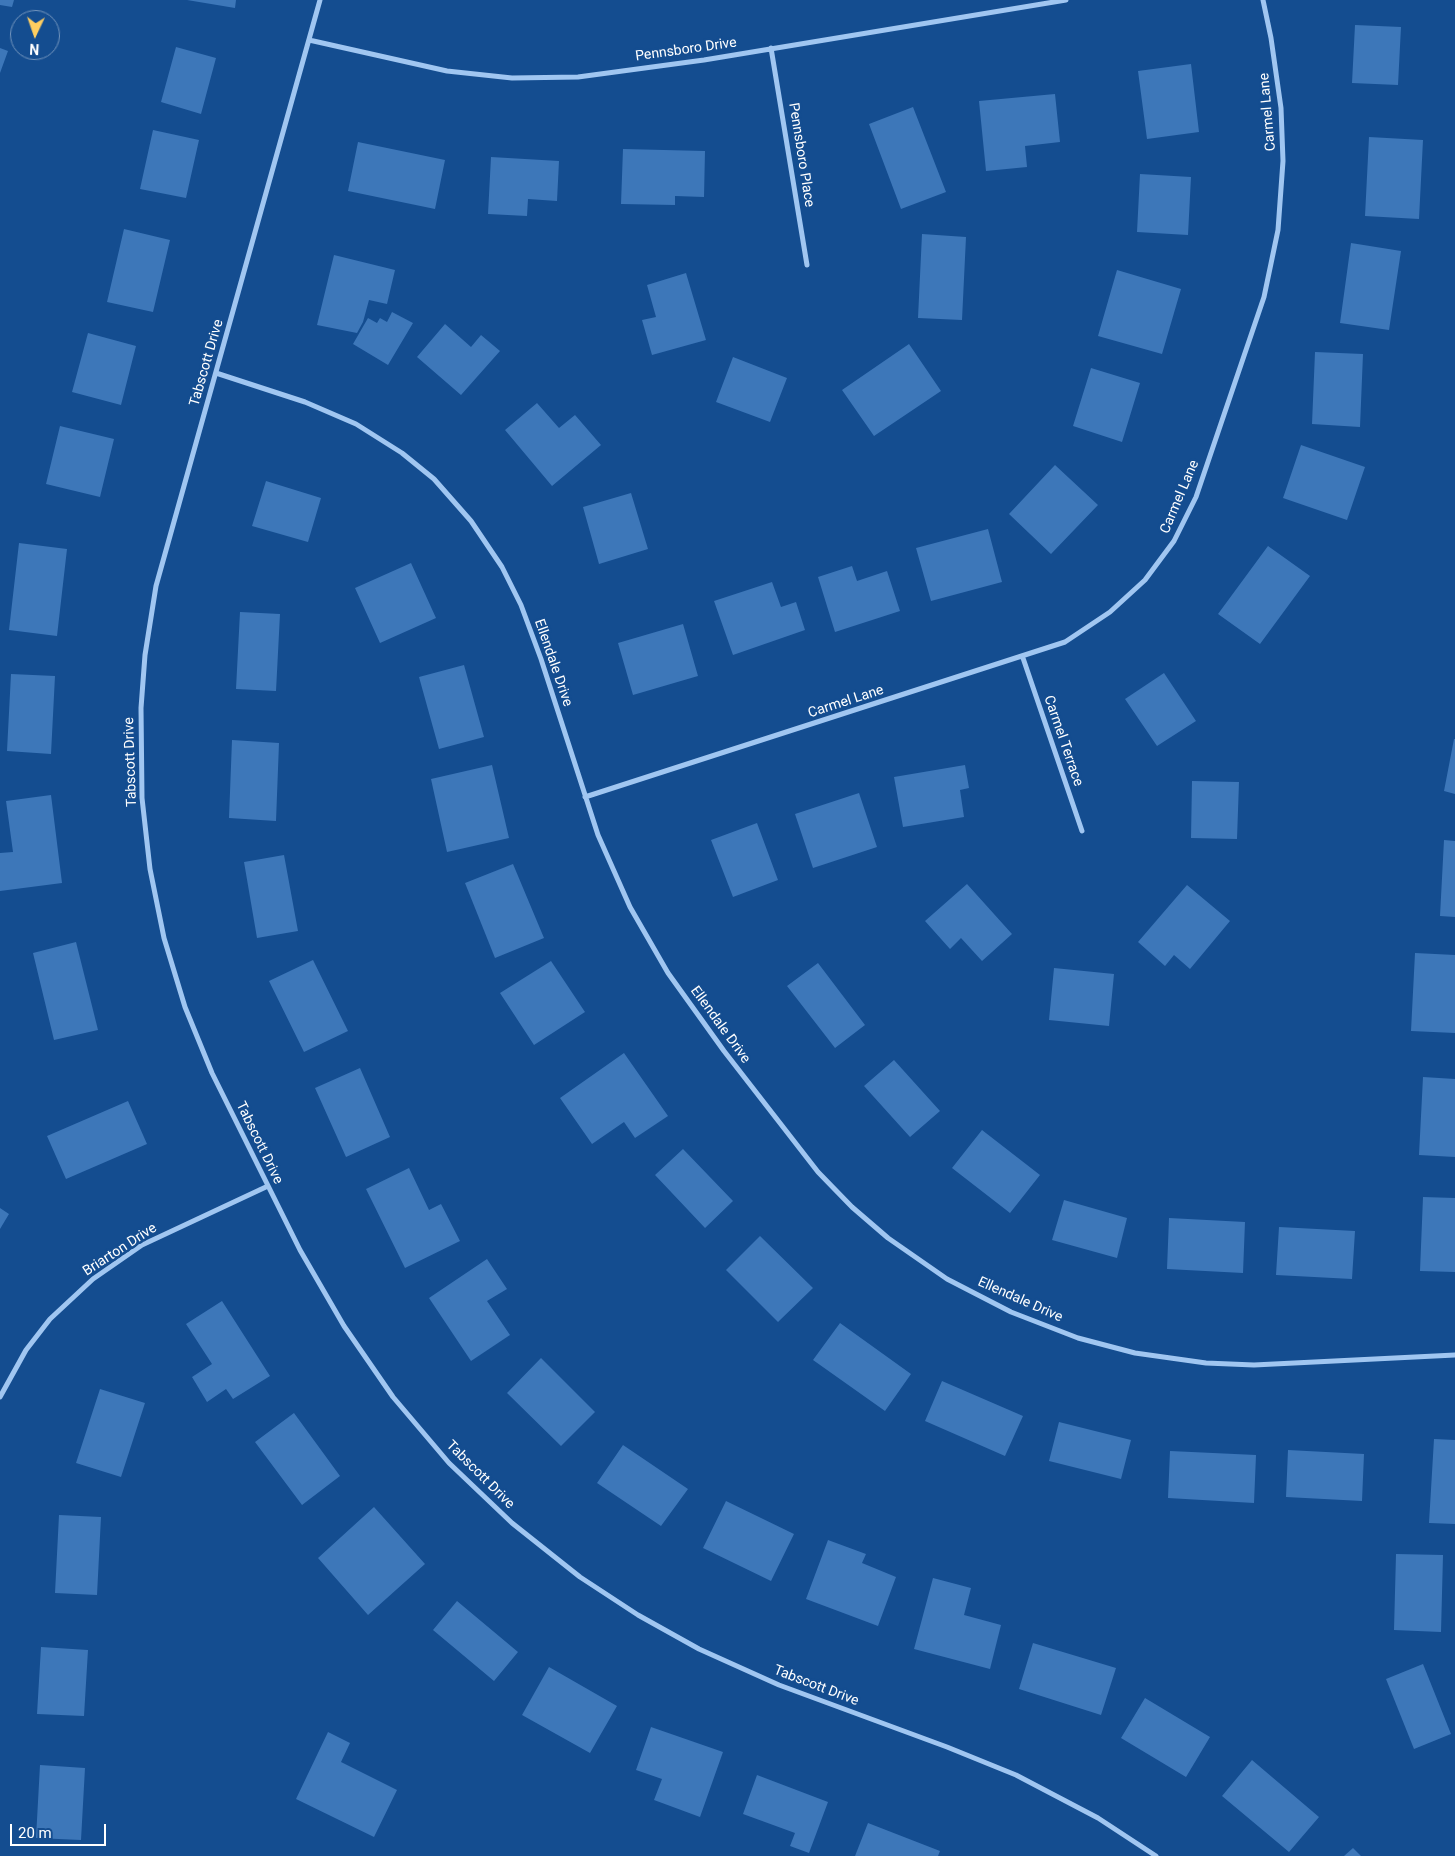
<!DOCTYPE html>
<style>
body{margin:0}
#map{position:relative;width:1455px;height:1856px;overflow:hidden;background:#144d90;font-family:Roboto,sans-serif}
canvas{display:block}
.north{position:absolute;left:10px;top:10px;width:50px;height:50px;box-sizing:border-box;background:#144d90;border:1px solid #7294bc;border-radius:50%;rotate:183deg;font-size:14px;font-weight:700;line-height:20px;text-align:center;color:#fff}
.north::after{content:'';display:block;margin:auto;width:18px;height:22px;background:#ffce60;clip-path:polygon(50% 0,100% 100%,50% 72%,0 100%)}
.scale{position:absolute;left:10px;top:1824px;width:96px;height:22px;box-sizing:border-box;border:2px solid #fff;border-top:0;padding-left:6px;font-size:15px;line-height:18px;white-space:nowrap;color:#fff;-webkit-text-stroke:4px #144d90;paint-order:stroke}
</style>
<div id="map">
<canvas width="1455" height="1856"></canvas>
<div class="north">N</div>
<div class="scale">20 m</div>
</div>
<script>
const g = document.querySelector('canvas').getContext('2d');
g.lineJoin = 'round';
function paint(path, color) { g.fillStyle = color; g.fill(path, 'evenodd'); }
const toPath = rows => new Path2D(rows.map(r => 'M' + r).join(''));
function strokePath(path, color, width, dash) { g.strokeStyle = color; g.lineWidth = width; g.lineCap = dash ? 'butt' : 'round'; g.setLineDash(dash || []); g.stroke(path); }
function write(font, color, halo, rows, align = 'center') {
  g.font = font + ' Roboto,sans-serif'; g.lineWidth = 5; g.setLineDash([]); g.textBaseline = 'middle'; g.strokeStyle = halo; g.fillStyle = color; for (const [text, x, y, turn = 0] of rows) {
    g.save(); g.translate(x, y); g.rotate((+turn || 0) * Math.PI / 180); g.textAlign = isNaN(turn) ? turn : align; if (halo) g.strokeText(text, 0, 0); g.fillText(text, 0, 0); g.restore();
  }
}
const building = toPath([
 [0,0,14,0,12,7,0,5],
 [187,0,236,0,235,8],
 [1355,25,1401,27,1398,85,1352,83],
 [176,47,216,58,201,114,161,102],
 [0,48,8,51,0,73],
 [1191,64,1199,132,1147,139,1138,71],
 [1055,94,1060,142,1025,146,1027,167,986,171,979,101],
 [913,107,946,192,901,209,869,124],
 [153,130,199,140,186,198,140,189],
 [1369,137,1423,140,1419,219,1365,216],
 [358,142,445,160,435,209,348,191],
 [623,149,705,151,704,197,675,196,675,205,621,204],
 [491,157,559,161,557,201,528,199,527,216,488,214],
 [1140,174,1191,177,1188,235,1137,232],
 [124,229,170,240,153,312,107,302],
 [922,234,966,237,962,320,918,318],
 [1351,243,1401,251,1389,330,1340,323],
 [334,255,395,270,387,304,369,300,363,322,357,333,317,325],
 [1117,270,1181,289,1162,354,1098,336],
 [686,273,706,340,652,355,642,320,656,317,647,285],
 [392,312,413,323,388,365,353,344,368,318,377,323,380,318,387,322],
 [445,324,471,347,481,335,500,351,461,395,417,357],
 [88,333,136,346,121,405,72,392],
 [909,344,941,391,874,436,842,390],
 [1315,352,1363,354,1360,427,1312,424],
 [733,357,787,378,770,422,716,402],
 [1091,368,1140,383,1122,442,1073,426],
 [537,403,559,428,575,415,601,445,552,486,505,430],
 [60,426,114,439,100,497,46,484],
 [1301,445,1365,467,1347,520,1283,498],
 [1055,465,1098,505,1051,554,1009,514],
 [266,481,321,498,308,542,252,526],
 [631,493,648,549,599,564,583,507],
 [988,529,1002,582,931,601,916,548],
 [19,543,67,549,57,636,9,630],
 [1268,546,1310,576,1260,644,1218,614],
 [411,563,436,618,380,643,355,588],
 [852,566,857,581,887,571,900,611,835,632,818,577],
 [772,582,781,607,796,602,805,630,733,655,714,601],
 [240,612,280,614,276,691,236,689],
 [683,624,698,676,633,695,618,643],
 [464,665,484,737,439,749,419,677],
 [1164,673,1196,721,1157,746,1125,699],
 [11,674,55,676,51,754,7,751],
 [1454,739,1455,739,1455,794,1444,791],
 [232,740,279,743,276,821,229,818],
 [492,765,509,838,447,852,431,779],
 [965,765,969,788,960,790,964,817,903,827,894,777],
 [1192,781,1239,782,1237,839,1191,838],
 [859,793,877,847,813,868,795,814],
 [51,795,62,883,0,891,0,853,13,852,6,801],
 [757,823,778,880,733,897,711,840],
 [1444,840,1455,841,1455,917,1440,916],
 [284,855,298,931,257,938,244,862],
 [513,864,544,938,495,958,465,883],
 [967,884,1012,934,982,961,961,938,950,949,925,921],
 [1187,885,1230,921,1190,969,1174,955,1165,966,1138,942],
 [76,942,98,1030,54,1040,33,953],
 [1415,953,1455,955,1455,1033,1411,1031],
 [313,960,348,1031,304,1052,269,981],
 [551,961,585,1012,534,1045,500,993],
 [818,963,865,1025,835,1048,787,986],
 [1054,968,1114,974,1109,1026,1049,1020],
 [624,1053,668,1116,635,1138,624,1122,592,1144,560,1098],
 [894,1060,940,1111,910,1137,864,1086],
 [360,1068,390,1137,346,1157,315,1088],
 [1423,1077,1455,1079,1455,1157,1419,1155],
 [128,1101,147,1144,66,1179,47,1136],
 [982,1130,1040,1175,1010,1213,952,1168],
 [683,1149,733,1201,705,1228,655,1175],
 [409,1168,429,1210,441,1204,460,1241,405,1268,366,1189],
 [1423,1197,1455,1198,1455,1272,1420,1271],
 [1064,1200,1127,1218,1117,1258,1052,1240],
 [0,1208,9,1214,0,1229],
 [1169,1218,1245,1222,1243,1273,1167,1269],
 [1279,1227,1355,1231,1352,1279,1276,1275],
 [760,1236,813,1288,778,1322,726,1270],
 [487,1259,507,1289,487,1301,510,1335,471,1361,429,1298],
 [222,1301,270,1376,233,1399,226,1389,207,1402,192,1377,212,1364,186,1324],
 [840,1323,911,1374,885,1411,813,1360],
 [541,1358,595,1412,561,1446,507,1393],
 [942,1381,1023,1416,1005,1456,925,1421],
 [100,1389,145,1403,121,1477,76,1463],
 [294,1413,340,1476,302,1505,255,1442],
 [1059,1422,1131,1440,1121,1479,1049,1461],
 [1434,1439,1455,1440,1455,1524,1429,1523],
 [623,1445,688,1489,661,1526,597,1483],
 [1288,1450,1364,1454,1362,1501,1286,1497],
 [1170,1451,1256,1455,1254,1503,1168,1498],
 [726,1501,794,1534,771,1581,703,1548],
 [374,1507,425,1564,368,1615,318,1558],
 [59,1515,101,1517,97,1595,55,1593],
 [828,1540,866,1554,862,1563,896,1577,878,1626,806,1599],
 [1396,1554,1443,1555,1441,1632,1394,1630],
 [933,1578,971,1588,964,1615,1001,1625,990,1669,914,1649],
 [457,1601,518,1652,494,1681,433,1630],
 [1033,1643,1116,1668,1101,1715,1019,1689],
 [41,1647,88,1650,84,1716,37,1714],
 [1423,1664,1451,1734,1414,1749,1386,1679],
 [549,1667,617,1706,590,1753,522,1715],
 [1145,1698,1210,1737,1186,1777,1121,1738],
 [651,1727,723,1752,700,1817,654,1800,662,1779,636,1770],
 [328,1732,350,1743,341,1762,397,1790,374,1837,296,1799],
 [1252,1760,1319,1817,1289,1852,1222,1796],
 [40,1765,85,1768,81,1840,36,1838],
 [757,1775,828,1802,809,1853,790,1846,795,1833,743,1814],
 [868,1823,940,1851,938,1856,855,1856],
 [1353,1848,1361,1856,1344,1856]
]);
const minor = toPath([
 [320,0,156,586,145,655,141,708,142,798,150,869,164,938,185,1007,212,1073,300,1250,344,1326,393,1397,449,1463,512,1523,580,1577,638,1615,699,1649,779,1685,947,1747,1016,1775,1098,1818,1156,1856],
 [309,40,447,71,512,78,578,77,704,60,1066,0],
 [771,48,807,265],
 [216,373,305,402,356,424,402,453,434,479,471,521,502,567,521,605,541,659,598,835,630,907,668,973,724,1051,818,1172,852,1207,888,1238,947,1279,1011,1312,1078,1338,1135,1353,1206,1363,1254,1365,1455,1355],
 [1023,658,1082,831],
 [585,797,1065,642,1110,612,1145,580,1174,541,1196,497,1264,297,1278,230,1283,161,1281,108,1271,38,1263,0],
 [0,1397,26,1350,50,1319,93,1279,142,1245,268,1186]
]);
const streetNames = [
 ["Pennsboro Drive",686,50,-8],
 ["Carmel Lane",1268,112,-95],
 ["Pennsboro Place",801,155,81],
 ["Tabscott Drive",207,363,-74],
 ["Carmel Lane",1180,497,-67],
 ["Ellendale Drive",553,663,71],
 ["Carmel Lane",846,702,-18],
 ["Carmel Terrace",1063,741,71],
 ["Tabscott Drive",131,762,-92],
 ["Ellendale Drive",720,1025,54],
 ["Tabscott Drive",259,1143,64],
 ["Briarton Drive",120,1250,-33],
 ["Ellendale Drive",1020,1300,24],
 ["Tabscott Drive",480,1475,45],
 ["Tabscott Drive",816,1686,21]
];
paint(building, '#3d77b9');
strokePath(minor, '#a0c6f1', 5);
write('14px', '#fff', '#144d90', streetNames);
</script>
